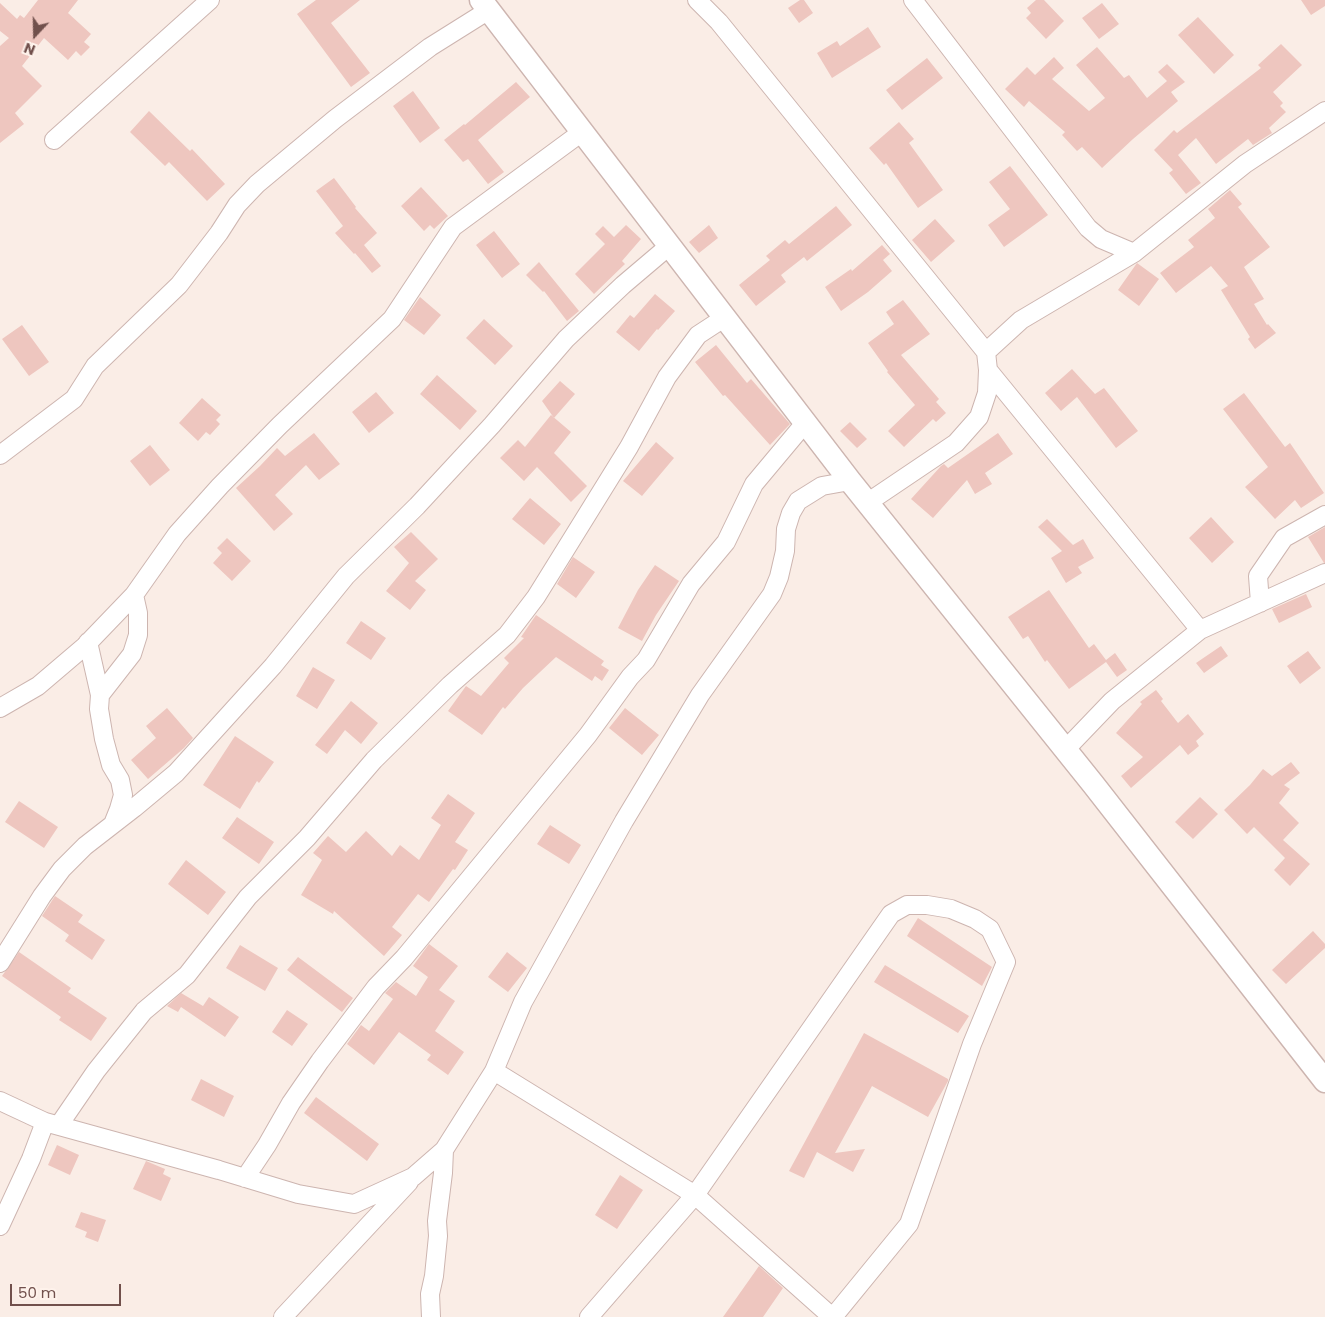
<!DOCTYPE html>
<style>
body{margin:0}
#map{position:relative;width:1325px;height:1317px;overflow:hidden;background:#faede6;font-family:Poppins,sans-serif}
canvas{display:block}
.north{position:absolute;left:10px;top:10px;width:50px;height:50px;-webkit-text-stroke:4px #fef2eb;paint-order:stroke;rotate:201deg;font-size:14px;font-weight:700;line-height:20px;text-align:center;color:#71504c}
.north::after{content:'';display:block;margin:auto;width:18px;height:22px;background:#71504c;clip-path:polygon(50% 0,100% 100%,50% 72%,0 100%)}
.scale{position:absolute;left:10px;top:1284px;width:111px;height:22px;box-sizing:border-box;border:2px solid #71504c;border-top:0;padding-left:6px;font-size:15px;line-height:18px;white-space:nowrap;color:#71504c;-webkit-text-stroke:4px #fef2eb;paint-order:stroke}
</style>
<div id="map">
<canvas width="1325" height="1317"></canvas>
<div class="north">N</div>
<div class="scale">50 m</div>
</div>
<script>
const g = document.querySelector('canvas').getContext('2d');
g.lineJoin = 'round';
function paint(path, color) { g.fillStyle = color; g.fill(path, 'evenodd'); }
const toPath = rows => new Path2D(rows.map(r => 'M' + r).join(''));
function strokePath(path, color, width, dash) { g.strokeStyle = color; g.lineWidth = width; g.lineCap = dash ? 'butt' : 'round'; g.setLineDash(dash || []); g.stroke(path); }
const building = toPath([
 [38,0,78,0,68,13,91,34,84,42,90,47,81,56,76,51,68,60,44,38,22,66,42,86,15,113,24,124,0,143,0,46,9,38,0,31,0,3,17,19,20,15,24,18],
 [316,0,360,0,331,23,370,73,351,87,297,14],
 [800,0,804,0,813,13,799,23,788,8],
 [1036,0,1044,0,1064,21,1046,39,1026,18,1031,13,1027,8],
 [1301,0,1325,0,1325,6,1311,15],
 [1102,3,1119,24,1099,39,1082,18],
 [1198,17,1234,55,1214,74,1178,35],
 [868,27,881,47,832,78,817,53,837,41,840,46],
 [1281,44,1302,65,1273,92,1283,103,1280,106,1286,112,1269,128,1272,133,1253,145,1248,139,1216,164,1196,138,1178,155,1201,183,1186,194,1169,173,1173,170,1154,150,1174,130,1177,133,1261,68,1258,65],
 [1097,47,1124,78,1129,75,1147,98,1167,81,1158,72,1167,64,1185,82,1171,92,1178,101,1133,139,1102,168,1082,147,1077,151,1062,135,1065,132,1029,101,1024,107,1005,89,1027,67,1035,75,1054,57,1064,68,1052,79,1089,111,1105,98,1076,65],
 [927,58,943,78,902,110,886,90],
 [516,82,530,97,478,140,504,172,488,184,468,159,463,162,444,140,464,124,465,125],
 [413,91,440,128,420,143,393,106],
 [149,111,190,151,192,149,225,184,207,201,169,162,165,166,130,132],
 [899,122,914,139,909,143,943,190,918,208,886,163,884,165,869,148],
 [1010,166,1048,215,1004,247,988,225,1010,209,989,182],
 [334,178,356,207,355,208,377,233,364,245,381,266,372,273,355,253,354,254,335,233,343,226,316,191],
 [421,187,448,216,434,229,430,225,424,231,401,206],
 [1230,190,1242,204,1238,207,1270,247,1244,267,1264,299,1254,304,1267,325,1268,324,1276,333,1255,349,1248,339,1250,337,1221,290,1228,286,1211,266,1176,293,1160,273,1194,247,1188,240,1215,218,1208,209],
 [836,206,852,225,807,261,804,257,781,275,786,282,756,306,739,285,770,260,766,256,785,240,789,244],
 [935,219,955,241,931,262,912,240],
 [626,225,641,239,622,261,625,264,594,294,575,274,605,244,595,234,603,226,614,237],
 [709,225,718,238,699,253,689,242],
 [494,231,520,264,502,278,476,245],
 [882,245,890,254,883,260,892,271,868,292,841,311,825,287,851,269,852,271],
 [539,262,579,311,567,321,544,291,543,292,526,275],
 [1137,263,1159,279,1139,306,1118,290],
 [655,294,675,311,658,330,657,329,639,351,616,332,630,315,634,318],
 [420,297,441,315,424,335,404,320],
 [903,300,930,334,901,355,939,399,936,402,946,413,936,422,933,419,904,447,888,431,915,405,887,372,888,371,868,343,894,324,886,312],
 [484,319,513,346,495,365,466,338],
 [22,325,49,362,29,376,2,339],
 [716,345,747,383,751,379,790,424,770,445,725,395,723,396,695,362],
 [1072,369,1095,394,1104,388,1138,431,1116,448,1077,397,1061,411,1045,393],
 [437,375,477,411,460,430,420,394],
 [560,381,575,394,554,418,542,401],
 [376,392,394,413,369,433,352,412],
 [1244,393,1285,447,1290,443,1324,493,1301,508,1295,500,1275,519,1245,487,1268,467,1223,409],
 [202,398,221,415,216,420,220,424,210,435,206,432,198,441,179,423],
 [551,415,571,432,554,453,587,486,571,502,537,467,524,481,500,458,518,440,525,447],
 [850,422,867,439,857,448,840,431],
 [314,433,340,464,319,480,306,465,275,495,293,514,274,531,236,488,260,466,277,448,285,456],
 [998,433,1013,454,985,473,992,484,975,494,967,480,933,518,911,499,941,466,944,464,948,468],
 [656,442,674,458,642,496,623,481],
 [150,445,170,470,150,486,130,461],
 [530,498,561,524,544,545,512,519],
 [1211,517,1234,542,1212,563,1189,538],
 [1047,519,1073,545,1083,539,1094,558,1078,567,1082,573,1066,583,1051,558,1062,551,1038,527],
 [1325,527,1325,563,1324,563,1308,537],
 [411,532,438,559,415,581,426,590,410,610,386,591,409,563,394,547],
 [227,538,251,561,232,581,213,563,222,553,217,548],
 [573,557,595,572,576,598,557,584],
 [655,565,679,581,656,615,642,641,618,628,638,590],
 [1049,590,1089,648,1094,644,1106,660,1115,653,1127,670,1117,677,1106,662,1069,689,1047,660,1045,662,1028,636,1023,639,1008,617],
 [1306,594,1312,607,1279,623,1272,609],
 [536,615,604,661,601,665,609,670,602,681,595,676,592,681,556,657,523,688,505,709,503,707,482,735,448,711,466,686,481,696,509,663,504,658,524,638,521,637],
 [361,621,386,638,371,660,346,643],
 [1221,646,1228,656,1204,673,1196,663],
 [1308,651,1321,668,1300,684,1287,666],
 [313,667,335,680,317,709,296,696],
 [1156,690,1163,699,1161,701,1178,723,1188,714,1204,734,1196,741,1199,746,1188,755,1180,745,1131,788,1121,776,1143,757,1116,733,1142,704,1140,702],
 [351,701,378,723,361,744,345,730,327,754,315,745],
 [167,708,193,738,184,748,148,779,131,760,156,738,146,726],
 [625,708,659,735,642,755,609,728],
 [235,736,274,762,259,783,257,781,240,809,203,785],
 [1291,762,1300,773,1284,785,1290,789,1279,803,1299,823,1283,840,1310,864,1290,886,1274,870,1285,858,1254,827,1247,834,1224,810,1250,785,1263,769,1272,776],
 [448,794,475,813,455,842,468,850,455,870,453,869,429,902,418,894,392,927,402,935,384,956,334,911,333,914,301,895,322,860,313,853,328,836,346,852,366,831,392,856,400,845,419,860,441,825,431,818],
 [1200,797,1218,814,1193,839,1175,822],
 [19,801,58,827,44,848,5,822],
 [237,817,274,842,259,864,222,838],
 [550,825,581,845,569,864,537,844],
 [186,860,226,892,208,915,168,884],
 [55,896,83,915,78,922,105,940,92,960,65,941,69,935,42,916],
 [918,918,992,967,982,986,907,936],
 [1313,931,1325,944,1325,948,1286,984,1272,970],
 [429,944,458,966,439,990,455,1001,435,1031,464,1052,448,1075,427,1060,431,1055,399,1032,374,1065,347,1044,361,1025,369,1031,393,999,385,993,396,982,416,996,428,977,413,966],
 [240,945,278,968,265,991,226,968],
 [19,952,71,988,68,992,107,1018,91,1041,59,1020,61,1017,2,976],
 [507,952,527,968,508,992,488,977],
 [298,957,353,998,342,1012,287,970],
 [885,965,969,1016,958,1033,874,982],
 [181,993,203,1006,209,997,239,1017,225,1037,181,1007,178,1012,167,1006],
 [287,1010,308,1024,292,1046,272,1032],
 [864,1033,948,1079,948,1081,928,1117,872,1086,835,1153,865,1149,853,1172,817,1152,804,1178,789,1171],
 [201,1079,234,1096,224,1117,191,1100],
 [316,1097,379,1144,367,1161,304,1113],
 [57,1145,79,1155,70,1175,48,1165],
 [146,1161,165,1169,163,1174,171,1178,161,1201,133,1189],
 [620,1175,643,1190,617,1229,595,1215],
 [81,1212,106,1220,98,1242,85,1237,87,1232,75,1227],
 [759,1266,783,1288,763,1317,723,1317]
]);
const minor = toPath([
 [697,0,719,22,986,352],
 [913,0,1088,228,1101,239,1134,253],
 [54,140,210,0],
 [988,370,1200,630],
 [0,455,74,399,95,366,179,285,219,233,237,205,257,184,335,119,430,47,489,10],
 [867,503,956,443,979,417,987,393,988,370,986,352,1021,320,1134,253,1245,164,1325,111],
 [1260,603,1258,576,1284,538,1325,515],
 [88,642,100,695],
 [0,708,38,686,85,646,134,595,177,534,220,486,280,425,392,319,453,227,582,132],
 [1065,750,1112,701,1200,630,1325,573],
 [113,824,119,809,123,795,120,780,111,765,104,739,99,709,100,695,132,654,138,635,138,613,134,595],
 [0,963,42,896,62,869,85,846,134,808,176,773,273,666,346,576,417,506,492,425,566,339,623,285,669,246],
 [494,1071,695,1195,832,1317],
 [0,1101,45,1122,219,1170,298,1194,354,1204,413,1177,444,1150,494,1071,523,1002,624,821,700,695,772,594,779,577,785,551,786,529,791,513,798,501,822,486,850,481],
 [59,1125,96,1071,144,1011,187,975,248,897,307,838,374,760,450,685,507,635,536,597,572,539,629,447,667,377,698,335,724,318],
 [245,1178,267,1145,291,1103,320,1061,376,987,404,958,588,735,630,677,646,660,691,584,726,542,754,484,805,423],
 [0,1226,31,1159,45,1122],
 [283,1317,409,1182],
 [431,1317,430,1294,434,1276,438,1236,437,1221,443,1173,444,1150],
 [589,1317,695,1195,891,914,907,905,927,905,951,909,975,919,990,929,1006,962,972,1044,909,1224,833,1317]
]);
const tertiary = toPath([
 [481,0,850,481,1093,784,1325,1081]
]);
paint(building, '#eec6bf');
strokePath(minor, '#cdb5b0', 20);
strokePath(tertiary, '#cdb5b0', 25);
strokePath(minor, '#fff', 18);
strokePath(tertiary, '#fff', 22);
</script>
